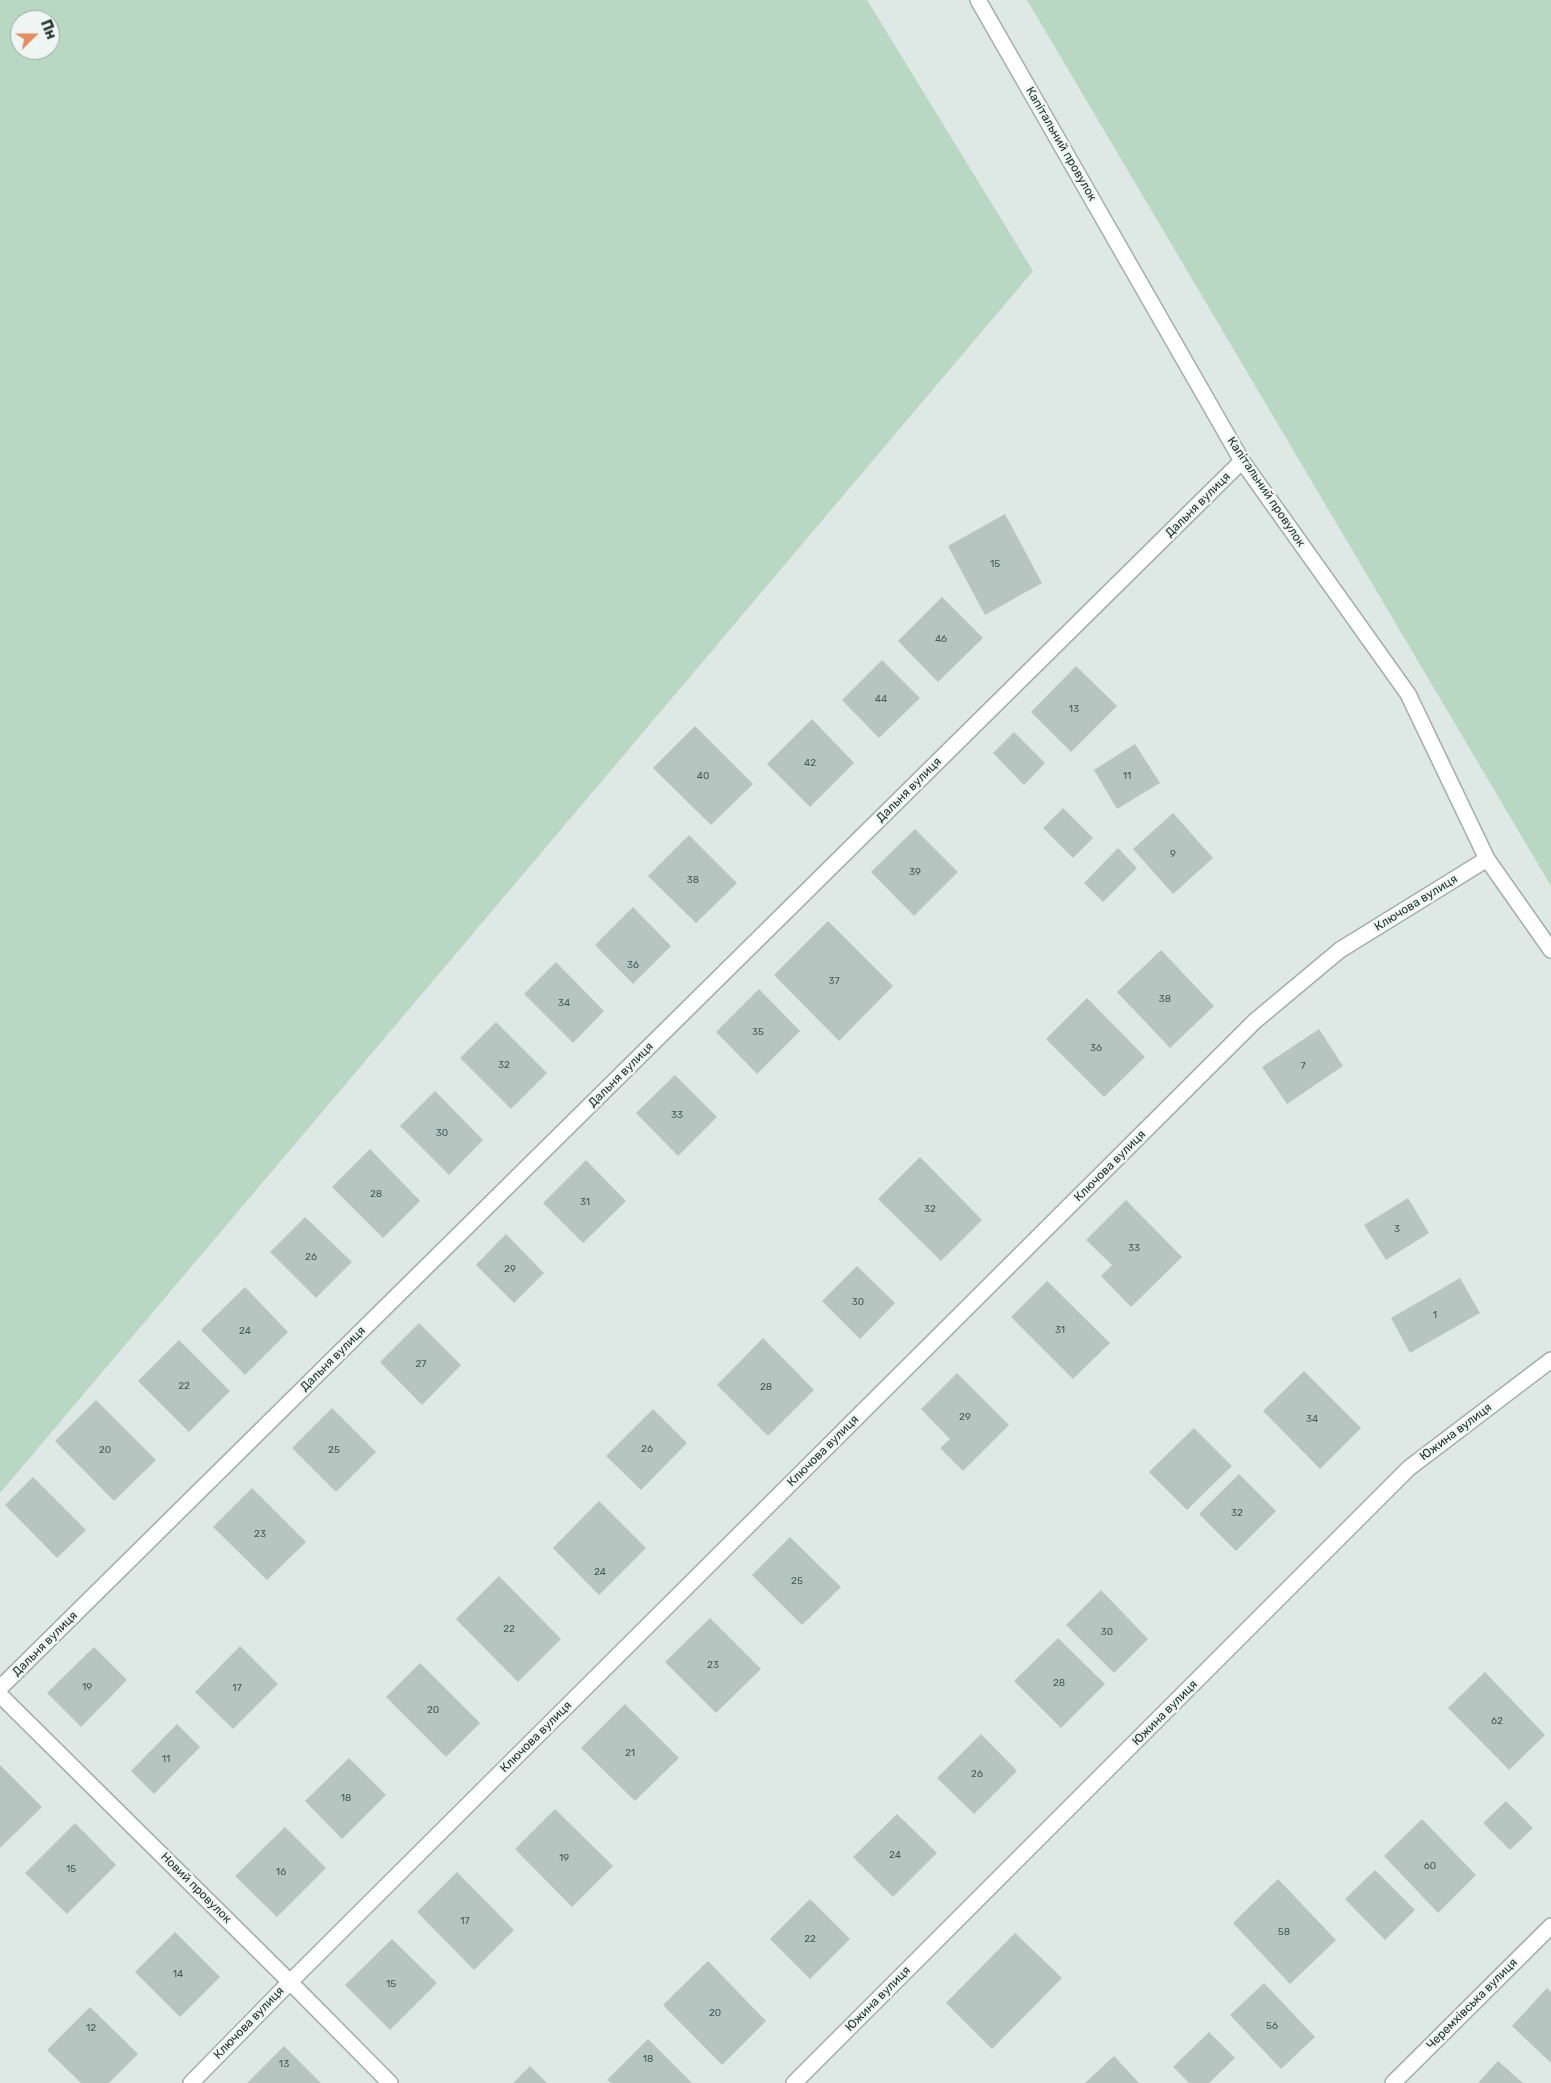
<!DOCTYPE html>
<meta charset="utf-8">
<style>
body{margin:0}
#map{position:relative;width:1551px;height:2083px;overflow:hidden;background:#dee8e4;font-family:Rubik,sans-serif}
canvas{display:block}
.north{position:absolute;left:10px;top:10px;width:50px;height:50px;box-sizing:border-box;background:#eef5f2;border:1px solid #9ca9a5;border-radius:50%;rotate:68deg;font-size:14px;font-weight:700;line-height:20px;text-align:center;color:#213632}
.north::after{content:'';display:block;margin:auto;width:18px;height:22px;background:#e48d60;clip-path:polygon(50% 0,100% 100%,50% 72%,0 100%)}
</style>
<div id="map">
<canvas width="1551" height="2083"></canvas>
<div class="north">Пн</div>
</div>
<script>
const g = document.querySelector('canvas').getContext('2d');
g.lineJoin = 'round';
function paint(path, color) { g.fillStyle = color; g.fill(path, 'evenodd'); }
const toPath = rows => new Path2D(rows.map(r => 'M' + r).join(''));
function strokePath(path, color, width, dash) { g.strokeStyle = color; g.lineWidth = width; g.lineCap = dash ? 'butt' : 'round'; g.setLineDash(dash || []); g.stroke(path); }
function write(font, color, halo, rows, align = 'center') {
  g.font = font + ' Rubik,sans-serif'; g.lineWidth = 5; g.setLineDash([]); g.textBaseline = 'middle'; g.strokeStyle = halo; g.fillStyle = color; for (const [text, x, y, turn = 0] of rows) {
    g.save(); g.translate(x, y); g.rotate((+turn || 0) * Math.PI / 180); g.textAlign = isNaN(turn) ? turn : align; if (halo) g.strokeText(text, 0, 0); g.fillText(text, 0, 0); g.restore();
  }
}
const green = toPath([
 [0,0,867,0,1033,271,0,1493],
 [20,20,50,20,50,50,20,50],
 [1027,0,1551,0,1551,886]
]);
const building = toPath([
 [1005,514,1042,583,985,615,948,546],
 [942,597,983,638,938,682,898,641],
 [882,660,920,698,879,738,842,700],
 [1076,666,1117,706,1071,752,1031,712],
 [812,719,854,763,810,807,767,764],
 [695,726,753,784,711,825,653,768],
 [1014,732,1045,763,1024,785,993,753],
 [1135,744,1160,783,1117,809,1094,770],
 [1063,808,1093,838,1073,858,1043,828],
 [1173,813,1213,858,1173,894,1133,849],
 [915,829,958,872,914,916,871,872],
 [689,835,737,883,696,923,648,876],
 [1118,848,1137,868,1103,902,1084,883],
 [633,907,671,946,633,984,595,945],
 [828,921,893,986,839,1041,774,975],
 [1161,950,1214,1006,1170,1048,1117,992],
 [556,962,604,1011,573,1043,524,994],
 [759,989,800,1031,757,1074,716,1032],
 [1087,998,1145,1057,1104,1097,1046,1039],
 [496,1022,547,1073,511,1109,460,1058],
 [1319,1029,1343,1066,1287,1104,1262,1067],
 [675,1075,717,1117,678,1156,636,1113],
 [435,1091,483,1140,449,1175,400,1126],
 [370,1149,420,1201,383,1238,332,1187],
 [920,1157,982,1220,941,1261,878,1199],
 [586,1160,626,1201,583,1243,543,1203],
 [1408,1198,1429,1233,1386,1260,1364,1225],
 [1126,1200,1182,1257,1131,1307,1101,1276,1112,1265,1086,1240],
 [305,1217,352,1262,316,1298,270,1252],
 [506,1234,544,1273,514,1303,476,1265],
 [857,1266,895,1303,860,1339,822,1301],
 [1460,1278,1480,1313,1410,1353,1391,1318],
 [1047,1281,1110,1343,1073,1379,1011,1317],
 [245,1287,288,1332,245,1375,201,1330],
 [419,1323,461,1365,422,1405,380,1362],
 [763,1338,814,1390,768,1436,717,1385],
 [179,1340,230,1391,189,1432,138,1381],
 [1304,1371,1361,1428,1320,1469,1263,1411],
 [957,1373,1009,1425,963,1471,940,1448,950,1439,921,1409],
 [96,1400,156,1460,114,1501,55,1441],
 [332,1408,376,1452,336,1492,292,1448],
 [653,1409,687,1443,641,1490,606,1456],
 [1194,1428,1232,1466,1187,1510,1149,1472],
 [1239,1474,1276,1511,1236,1551,1199,1514],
 [33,1477,86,1530,57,1558,5,1505],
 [252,1488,306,1542,267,1580,213,1527],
 [599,1501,646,1548,599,1595,553,1548],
 [790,1537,841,1587,802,1625,752,1575],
 [499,1576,561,1639,518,1682,456,1619],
 [1101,1590,1148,1639,1114,1673,1066,1625],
 [710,1618,761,1669,716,1713,665,1662],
 [1058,1638,1105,1684,1061,1728,1014,1681],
 [240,1646,278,1684,233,1729,195,1692],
 [94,1647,127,1680,81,1727,47,1693],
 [420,1663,480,1723,446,1757,386,1697],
 [1485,1672,1545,1735,1509,1770,1448,1708],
 [625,1704,679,1758,635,1801,581,1748],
 [177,1724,200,1747,154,1794,131,1771],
 [981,1734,1017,1771,974,1814,937,1778],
 [349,1758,386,1795,342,1839,305,1801],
 [0,1765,42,1807,0,1848],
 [1506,1801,1533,1828,1510,1850,1483,1823],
 [555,1809,613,1866,572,1907,515,1849],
 [897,1814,937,1853,893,1897,853,1857],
 [1422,1819,1476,1875,1438,1913,1384,1856],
 [75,1823,116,1865,67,1914,25,1873],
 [285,1827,326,1868,277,1917,235,1876],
 [1375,1870,1415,1910,1385,1940,1345,1899],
 [457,1872,514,1930,474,1970,417,1912],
 [1278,1879,1336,1940,1290,1984,1233,1923],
 [810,1899,850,1939,810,1979,770,1939],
 [175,1932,220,1977,180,2017,135,1972],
 [1015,1933,1062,1978,992,2049,946,2003],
 [392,1939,437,1983,390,2030,345,1985],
 [708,1961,766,2021,722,2065,663,2005],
 [1264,1983,1315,2037,1281,2069,1230,2015],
 [1547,1988,1551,1992,1551,2063,1512,2026],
 [90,2007,138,2054,109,2083,81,2083,47,2050],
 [1209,2032,1235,2058,1209,2083,1189,2083,1173,2067],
 [648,2039,692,2083,611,2083,607,2080],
 [284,2046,321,2083,247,2083],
 [1114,2056,1139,2083,1085,2083],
 [1498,2061,1523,2083,1478,2083],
 [530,2066,547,2083,513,2083]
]);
const minor = toPath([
 [978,0,1242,461,1408,694,1487,859,1551,950],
 [0,1688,1242,461],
 [0,1695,290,1982,390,2083],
 [191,2083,290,1982,1255,1021,1340,950,1487,859],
 [794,2083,1409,1468,1551,1360],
 [1393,2083,1551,1926]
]);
const numberNames = [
 ["15",995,564],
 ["46",941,639],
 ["44",881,699],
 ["13",1074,709],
 ["42",810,763],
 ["40",703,776],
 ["11",1127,776],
 ["9",1173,854],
 ["39",915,872],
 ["38",693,880],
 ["36",633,965],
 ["37",834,981],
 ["38",1165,999],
 ["34",564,1003],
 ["35",758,1032],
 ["36",1096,1048],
 ["32",504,1065],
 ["7",1303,1066],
 ["33",677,1115],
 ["30",442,1133],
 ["28",376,1194],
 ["31",585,1202],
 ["32",930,1209],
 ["3",1397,1229],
 ["33",1134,1248],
 ["26",311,1257],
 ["29",510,1269],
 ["30",858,1302],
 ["1",1435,1315],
 ["31",1060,1330],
 ["24",245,1331],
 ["27",421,1364],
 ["22",184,1386],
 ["28",766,1387],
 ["29",965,1417],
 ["34",1312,1419],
 ["26",647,1449],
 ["20",105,1450],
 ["25",334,1450],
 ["32",1237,1513],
 ["23",260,1534],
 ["24",600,1572],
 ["25",797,1581],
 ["22",509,1629],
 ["30",1107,1632],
 ["23",713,1665],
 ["28",1059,1683],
 ["19",87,1687],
 ["17",237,1688],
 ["20",433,1710],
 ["62",1497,1721],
 ["21",630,1753],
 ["11",166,1759],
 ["26",977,1774],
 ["18",346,1798],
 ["24",895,1855],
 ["19",564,1858],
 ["60",1430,1866],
 ["15",71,1869],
 ["16",281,1872],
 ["17",465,1921],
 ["58",1284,1932],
 ["22",810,1939],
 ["14",178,1974],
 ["15",391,1984],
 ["20",715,2013],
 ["56",1272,2026],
 ["12",91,2028],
 ["18",648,2059],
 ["13",284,2064]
];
const streetNames = [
 ["Капітальний провулок",1061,144,60],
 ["Капітальний провулок",1266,492,56],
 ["Дальня вулиця",1198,505,-45],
 ["Дальня вулиця",909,790,-45],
 ["Ключова вулиця",1416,903,-32],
 ["Дальня вулиця",621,1075,-45],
 ["Ключова вулиця",1110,1166,-45],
 ["Дальня вулиця",333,1359,-45],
 ["Южина вулиця",1456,1432,-37],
 ["Ключова вулиця",823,1451,-45],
 ["Дальня вулиця",45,1644,-45],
 ["Южина вулиця",1165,1713,-45],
 ["Ключова вулиця",536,1737,-45],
 ["Новий провулок",196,1888,45],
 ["Южина вулиця",878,1999,-45],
 ["Черемхівська вулиця",1472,2004,-45],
 ["Ключова вулиця",249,2023,-46]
];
paint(green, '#b8d8c4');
paint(building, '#b7c5c1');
strokePath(minor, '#a2afab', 18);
strokePath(minor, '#fff', 15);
write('10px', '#465a56', null, numberNames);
write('12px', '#213632', '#eef5f2', streetNames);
</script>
